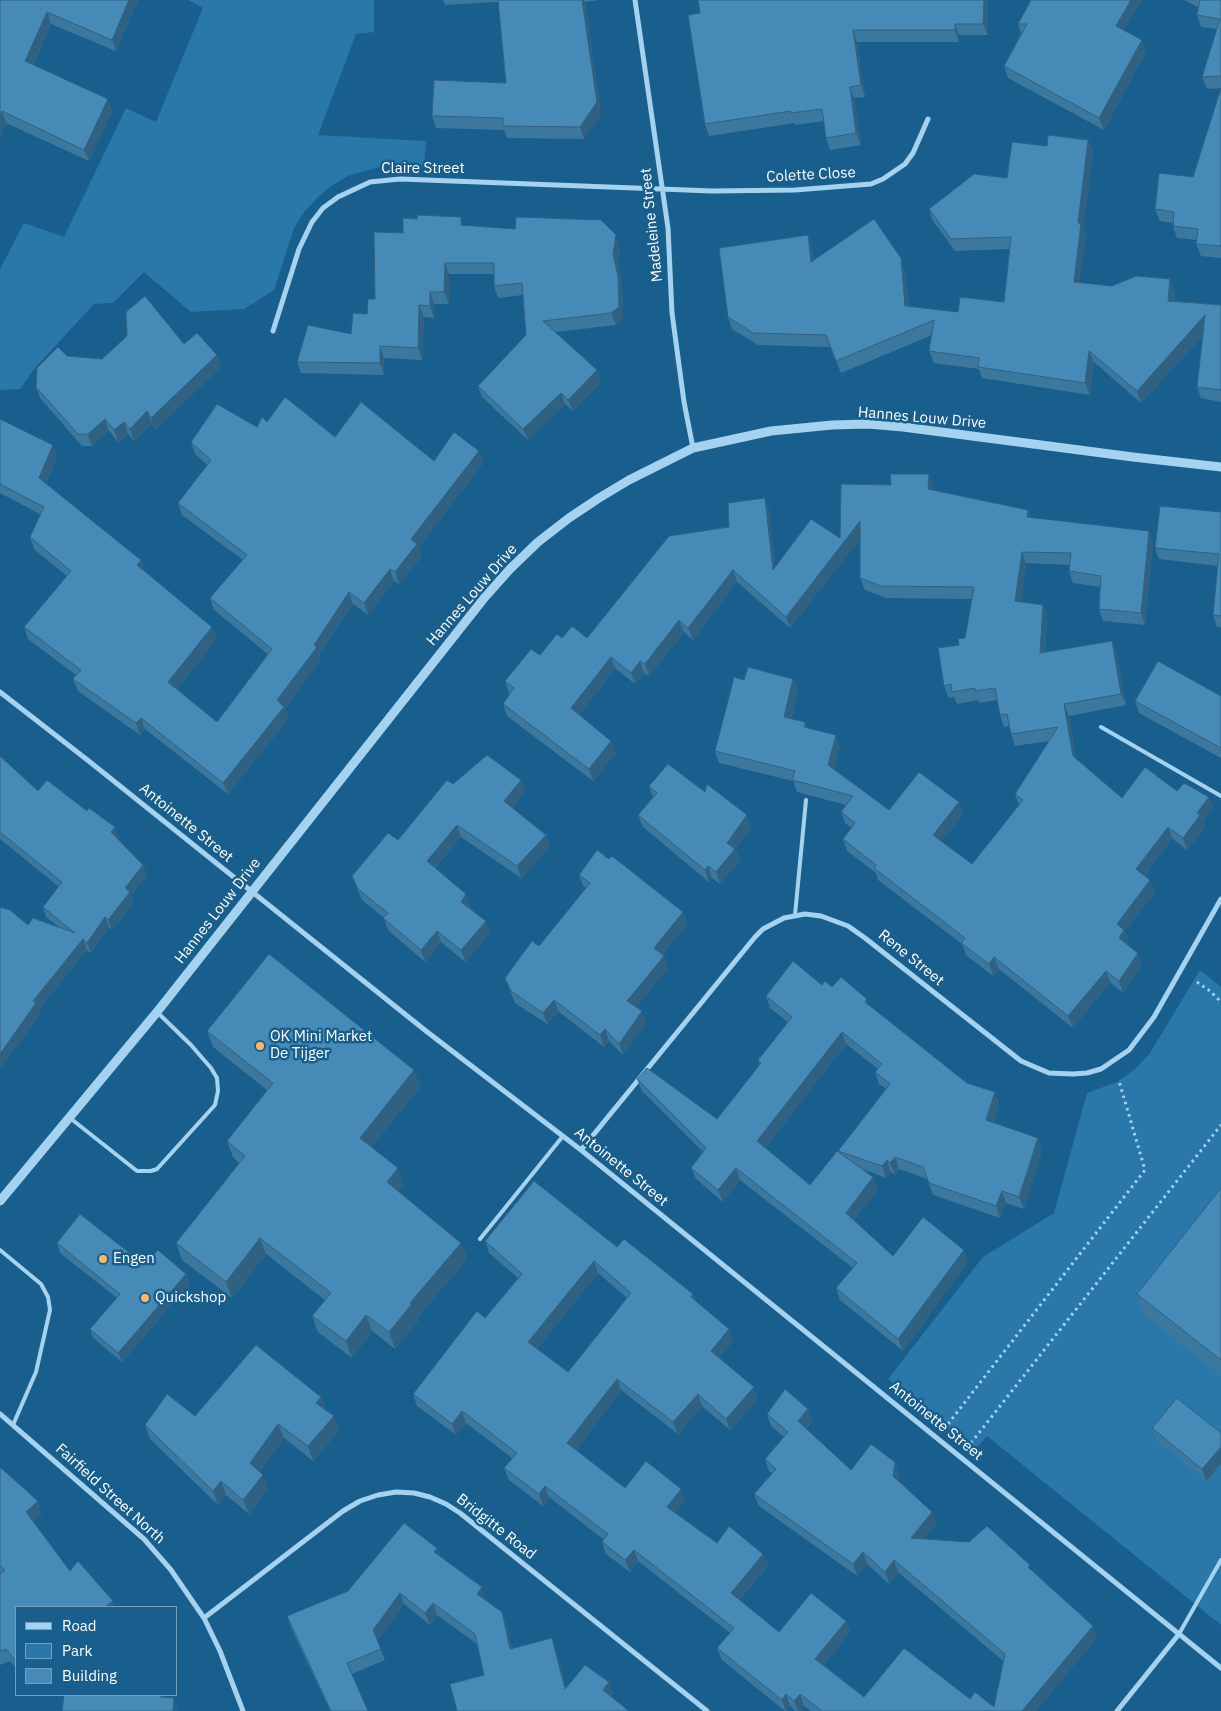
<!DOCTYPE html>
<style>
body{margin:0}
#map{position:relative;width:1221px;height:1711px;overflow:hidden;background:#195f8d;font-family:"IBM Plex Sans",sans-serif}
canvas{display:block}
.legend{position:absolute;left:15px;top:1606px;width:162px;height:90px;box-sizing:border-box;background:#195f8d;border:1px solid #759fbb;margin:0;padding:6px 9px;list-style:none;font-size:15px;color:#fff}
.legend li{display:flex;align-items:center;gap:10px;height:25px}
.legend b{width:25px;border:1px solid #759fbb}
</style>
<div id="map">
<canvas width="1221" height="1711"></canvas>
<ul class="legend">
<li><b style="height:6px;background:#a5d2ee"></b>Road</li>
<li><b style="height:14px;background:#2978a9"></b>Park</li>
<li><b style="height:14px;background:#468bb7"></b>Building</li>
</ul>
</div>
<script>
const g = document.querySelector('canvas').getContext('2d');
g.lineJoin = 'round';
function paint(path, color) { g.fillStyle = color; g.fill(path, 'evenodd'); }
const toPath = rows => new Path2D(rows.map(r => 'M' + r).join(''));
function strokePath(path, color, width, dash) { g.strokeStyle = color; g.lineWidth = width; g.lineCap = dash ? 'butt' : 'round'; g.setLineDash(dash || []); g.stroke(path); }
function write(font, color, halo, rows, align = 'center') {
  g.font = font + ' "IBM Plex Sans",sans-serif'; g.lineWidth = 5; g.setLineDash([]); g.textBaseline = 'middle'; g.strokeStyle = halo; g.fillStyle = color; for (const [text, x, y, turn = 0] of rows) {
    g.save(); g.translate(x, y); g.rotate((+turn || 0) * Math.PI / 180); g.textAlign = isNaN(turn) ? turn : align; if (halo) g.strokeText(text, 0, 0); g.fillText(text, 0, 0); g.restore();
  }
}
const green = toPath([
 [188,0,374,0,374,32,356,34,318,135,426,141,424,166,386,165,348,176,331,186,317,198,304,212,294,228,274,290,244,309,191,312,144,272,113,303,94,304,34,369,20,389,0,390,0,269,24,223,64,237,126,108,156,122,203,8],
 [1200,970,1221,987,1221,1625,987,1436,975,1450,888,1379,983,1257,1054,1213,1087,1093,1117,1082,1135,1069,1150,1053]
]);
const path = toPath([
 [1197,982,1210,991,1221,1002],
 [948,1424,1145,1170,1119,1081],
 [971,1443,1221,1125]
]);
const service = toPath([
 [1101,727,1221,796],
 [795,915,806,800],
 [70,1118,137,1171,151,1171,157,1169,215,1105,218,1091,217,1078,211,1068,191,1045,157,1012],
 [480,1239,563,1136],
 [0,1250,41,1284,48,1297,50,1310,36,1372,13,1425],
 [1179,1634,1221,1560]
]);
const minor = toPath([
 [635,0,668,228,672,313,684,402,693,448],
 [273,331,299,249,312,222,323,208,338,197,370,182,400,179,712,191,795,190,871,184,883,179,905,164,913,153,928,119],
 [0,692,90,762,426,1031,581,1150,1221,1668],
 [581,1150,755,937,763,929,784,918,805,914,821,916,848,926,865,938,1021,1061,1049,1073,1073,1074,1087,1073,1101,1069,1129,1050,1154,1017,1221,899],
 [0,1414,144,1539,171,1570,204,1618,220,1651,243,1711],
 [204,1618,343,1511,360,1501,378,1495,396,1492,414,1493,430,1497,446,1504,460,1513,707,1711],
 [1117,1711,1179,1634]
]);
const tertiary = toPath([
 [0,1201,157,1012,485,597,510,569,538,542,569,518,599,498,629,480,693,448,771,431,832,425,868,424,903,427,1133,457,1221,467]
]);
const wall = toPath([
 [0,0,138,0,116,51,51,24,33,65,112,111,89,161,6,123,0,136],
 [443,0,599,0,585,2,601,114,584,139,507,138,504,130,436,128,432,116,506,83,498,2,445,5],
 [988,0,988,35,959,35,959,42,857,42,865,97,854,98,861,145,830,150,826,138,824,121,795,125,795,123,709,136,705,124,700,13],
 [1031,0,1124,30,1146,52,1104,130,1008,78,1004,66,1021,33,1018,24],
 [1184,0,1221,0,1221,258,1201,256,1196,244,1197,240,1177,238,1173,226,1173,223,1160,221,1155,209,1193,177,1221,88,1207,89,1202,77,1217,29,1201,27,1197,15,1198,7],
 [1088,140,1093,152,1083,228,1086,235,1079,283,1112,286,1175,291,1174,301,1221,305,1221,402,1201,398,1197,387,1203,335,1141,403,1094,362,1090,395,982,378,979,369,934,363,929,351,932,335,841,373,830,347,758,345,732,329,728,317,808,235,812,247,814,261,905,270,909,306,958,312,1004,302,1010,249,955,251,933,221,929,209,1007,178,1047,146],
 [464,225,620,247,618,266,622,287,623,319,616,325,555,332,597,370,601,382,573,411,565,404,528,440,482,397,478,386,526,335,523,295,498,298,494,286,494,274,449,274,449,304,434,304,434,318,424,317,422,360,384,358,384,375,301,373,297,362,351,334,367,314,375,299,403,233],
 [184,344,217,355,221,367,155,430,152,423,134,441,128,434,118,442,109,431,92,446,82,446,40,398,36,387,67,356,102,359],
 [0,419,57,457,46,483,145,572,217,638,177,689,217,722,268,654,214,610,210,598,243,560,182,515,178,503,207,465,195,454,191,442,257,427,267,422,335,437,434,461,484,462,419,547,422,556,399,584,394,581,368,615,353,604,319,655,321,659,285,708,289,718,228,794,145,729,140,735,78,691,73,679,76,675,28,639,24,627,67,576,34,549,30,537,40,514,0,493],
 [933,486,933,490,1028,510,1031,518,1153,542,1145,625,1103,621,1099,609,1100,587,1073,583,1069,571,1070,565,1026,563,1021,602,1043,605,1047,617,1045,652,1112,641,1116,653,1126,705,1069,716,1076,759,1122,798,1177,791,1209,797,1213,808,1203,822,1205,827,1187,850,1172,838,1145,876,1150,880,1155,892,1125,931,1129,942,1127,944,1142,965,1123,993,1110,982,1073,1028,999,969,993,976,966,955,962,944,878,880,876,873,847,851,843,839,851,828,845,823,841,812,846,805,797,792,793,781,719,763,715,751,744,680,793,679,798,690,791,719,805,722,807,728,840,746,834,769,889,810,963,814,941,842,972,864,1019,805,1015,794,1049,741,1015,746,1011,734,1009,726,1004,727,1000,715,997,700,980,703,978,700,957,704,954,697,949,698,944,686,959,645,965,638,972,599,886,598,865,590,860,578,860,539,790,628,737,582,693,640,684,632,649,676,644,673,635,684,615,668,579,715,616,753,593,781,507,716,503,704,510,694,509,693,505,681,540,655,562,638,587,638,729,527,769,509,775,567,840,538],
 [1221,512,1221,627,1217,627,1213,615,1218,566,1159,559,1155,548],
 [1221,696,1221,758,1139,713,1135,701],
 [0,756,38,791,119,837,117,839,143,865,147,876,131,895,134,903,112,930,109,927,91,953,87,950,39,1009,40,1014,0,1069,0,907,28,925,59,927,46,917,43,907,59,887,0,839],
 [521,780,525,792,512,808,546,835,550,847,521,878,461,837,435,868,471,906,469,908,490,933,465,962,441,942,425,962,388,930,384,918,362,900,352,876,398,840,453,784],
 [649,786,705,792,751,827,735,849,740,861,720,884,712,878,709,882,643,827,638,815,653,797],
 [609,859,683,912,687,923,662,955,664,956,668,968,636,1007,646,1023,623,1055,609,1041,604,1047,558,1011,547,1024,515,1003,505,978,539,946,586,888,583,886,579,875],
 [822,985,832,987,870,1006,967,1083,999,1104,993,1123,1042,1150,1024,1209,1006,1203,1000,1218,933,1195,927,1179,899,1169,895,1175,891,1172,886,1178,863,1169,873,1177,878,1189,854,1220,893,1256,968,1262,903,1351,840,1300,836,1288,853,1268,740,1180,723,1202,696,1179,691,1168,703,1152,642,1091,637,1079,717,1119,760,1065,758,1060,788,1022,770,1008,766,996],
 [846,1044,878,1069,875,1072,879,1084,886,1089,838,1151,839,1152,810,1185,765,1148],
 [207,1031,414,1070,420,1087,371,1147,404,1185,398,1192,461,1243,467,1259,417,1318,418,1321,395,1349,372,1331,352,1358,318,1332,312,1316,325,1300,266,1254,232,1298,182,1260,176,1243,239,1163,233,1157,227,1141,267,1090,213,1047],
 [1221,1188,1221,1376,1145,1316,1137,1294],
 [485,1241,617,1247,693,1294,696,1301,729,1329,733,1341,719,1358,758,1399,730,1430,702,1406,678,1434,621,1390,576,1450,625,1488,685,1500,675,1513,717,1543,763,1554,768,1566,739,1600,779,1632,846,1621,850,1632,824,1665,864,1697,970,1699,994,1707,1003,1661,898,1572,889,1584,867,1564,857,1576,759,1506,754,1494,772,1473,769,1471,765,1459,784,1437,771,1426,767,1414,808,1409,812,1421,806,1429,851,1470,895,1462,899,1474,898,1481,932,1512,936,1524,924,1539,1032,1570,1097,1637,1036,1711,811,1711,804,1706,800,1711,796,1711,790,1706,786,1711,785,1711,722,1660,717,1648,730,1633,638,1561,630,1572,606,1554,602,1542,604,1540,549,1497,543,1506,509,1480,504,1468,512,1458,466,1423,456,1435,417,1406,413,1394,485,1318,518,1278,489,1253],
 [598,1273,627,1298,568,1372,537,1349],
 [57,1243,145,1265,186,1274,190,1283,122,1362,93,1338,90,1329,117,1298,60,1253],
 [321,1397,326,1410,339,1430,313,1461,284,1438,260,1471,268,1489,249,1514,226,1495,218,1505,150,1439,145,1425],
 [1152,1428,1221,1433,1221,1464,1206,1481,1157,1440],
 [0,1467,42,1513,33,1521,70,1571,113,1601,16,1607,16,1668,10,1661,0,1665,0,1574,1,1574,0,1573],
 [437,1548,440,1556,486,1599,485,1600,502,1612,506,1624,512,1649,552,1638,556,1650,566,1688,609,1682,613,1694,611,1697,484,1675,477,1644,437,1615,430,1625,404,1604,377,1641,385,1660,352,1674,368,1711,330,1711,291,1628,287,1616,348,1591]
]);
const shadedWall = toPath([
 [129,0,138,0,116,51,112,40],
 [582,0,584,0,585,2,601,114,584,139,580,127],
 [984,0,988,0,988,35,983,24],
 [1131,0,1142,0,1120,38,1116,26],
 [47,12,51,24,29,73,25,61],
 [955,24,959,35,959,42,955,30],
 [853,30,857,42,865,97,861,85],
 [1142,40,1146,52,1104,130,1099,118],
 [850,87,854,98,861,145,856,133],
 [108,99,112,111,89,161,84,150],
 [2,111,6,123,0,136,0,115],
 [1088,140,1093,152,1083,228,1086,235,1078,294,1074,282,1078,223],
 [461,217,465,229,461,225],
 [616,235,620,247,618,266,622,287,623,319,616,325,611,313,613,254],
 [808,235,812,247,815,274,811,262],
 [901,258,905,270,910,318,905,306],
 [445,263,449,274,449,304,444,292],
 [1170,279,1175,291,1172,312,1168,301],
 [430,292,434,304,434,318,430,306],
 [419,305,424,317,422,360,418,348],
 [1205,315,1210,327,1141,403,1137,391],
 [380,346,384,358,384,375,380,363],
 [1089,351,1094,362,1090,395,1085,383],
 [217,355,221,367,155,430,151,418],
 [597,370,601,382,573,411,568,400],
 [561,393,565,404,528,440,523,429],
 [147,411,152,423,134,441,130,429],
 [105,419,109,431,92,446,88,434],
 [124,422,128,434,118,442,114,430],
 [53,445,57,457,43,489,39,478],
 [479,451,484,462,419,547,422,556,399,584,395,572,411,539],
 [929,474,933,486,933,501,928,489],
 [765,498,769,509,777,582,773,570],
 [1028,510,1032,522,1027,517],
 [860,521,865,533,790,628,786,617],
 [1149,531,1153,542,1145,625,1141,613],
 [1022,552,1026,563,1020,613,1015,601],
 [141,560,145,572,137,565],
 [390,569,394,581,368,615,364,603],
 [733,570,737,582,693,640,688,628],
 [349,592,353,604,319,655,321,659,285,708,289,718,228,794,223,783],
 [1043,605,1047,617,1045,665,1040,653],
 [679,620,684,632,649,676,645,664],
 [212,627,217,638,173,694,168,682],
 [1112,641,1116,653,1126,705,1121,694],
 [611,657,615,668,575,720,571,708],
 [640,661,644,673,635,684,631,673],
 [793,679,798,690,788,729,784,717],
 [1064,704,1069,716,1077,768,1073,756],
 [141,718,145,729,140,735,136,723],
 [836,735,840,746,832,777,828,765],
 [611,741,616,753,593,781,589,769],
 [521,780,525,792,508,813,504,801],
 [1209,797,1213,808,1203,822,1205,827,1187,850,1183,838,1197,813],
 [959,802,963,814,937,847,933,835],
 [747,815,751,827,735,849,740,861,720,884,716,872,727,843],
 [457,825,461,837,431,872,427,861],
 [115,827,119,837,114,843,111,832],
 [1168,827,1172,838,1141,881,1136,869],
 [546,835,550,847,521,878,517,866],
 [143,865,147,876,131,895,134,903,112,930,108,920,125,888],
 [708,866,712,878,709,882,705,870],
 [1150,880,1155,892,1125,931,1129,942,1123,950,1119,938,1117,924],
 [466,894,471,906,466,914,461,902],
 [683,912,687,923,658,960,654,948],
 [105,917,109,927,91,953,87,943],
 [486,921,490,933,465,962,461,950],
 [437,931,441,942,425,962,421,950],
 [83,939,87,950,39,1009,40,1014,0,1069,0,1054,33,1001],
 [1138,953,1142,965,1123,993,1119,981],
 [664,956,668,968,632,1012,627,1001],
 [994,957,999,969,993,976,989,964],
 [1106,971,1110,982,1073,1028,1068,1016],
 [867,999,871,1010,865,1002],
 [554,1000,558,1011,547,1024,543,1013],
 [642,1011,646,1023,623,1055,619,1044],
 [605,1029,609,1041,604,1047,600,1035],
 [842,1032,846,1044,761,1153,757,1141],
 [414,1070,420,1087,365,1154,360,1138],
 [995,1092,999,1104,991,1132,986,1120],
 [1038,1138,1042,1150,1024,1209,1019,1197],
 [895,1157,899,1169,895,1175,890,1163],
 [887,1160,891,1172,886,1178,882,1166],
 [398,1168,404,1185,393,1199,387,1182],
 [736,1168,740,1180,723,1202,718,1190],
 [873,1177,878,1189,850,1225,846,1213],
 [1002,1191,1006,1203,1000,1218,996,1206],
 [260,1238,266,1254,232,1298,226,1282],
 [461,1243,467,1259,417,1318,418,1321,395,1349,389,1332,410,1303],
 [964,1250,968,1262,903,1351,898,1339],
 [594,1261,598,1273,533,1354,528,1342],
 [186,1274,190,1283,122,1362,118,1353],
 [693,1294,697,1306,691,1297],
 [366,1315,372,1331,352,1358,346,1341],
 [729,1329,733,1341,715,1363,711,1351],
 [617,1379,621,1390,572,1455,567,1443],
 [754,1387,758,1399,730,1430,726,1419],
 [698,1394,702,1406,678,1434,673,1422],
 [321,1397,326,1411,316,1403],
 [808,1409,812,1421,802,1433,798,1421],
 [462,1411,466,1423,456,1435,452,1424],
 [334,1416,339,1430,313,1461,308,1446],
 [278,1424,284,1438,255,1477,250,1463],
 [1221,1447,1221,1464,1206,1481,1202,1469],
 [895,1462,899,1474,897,1488,893,1476],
 [263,1475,268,1489,249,1514,243,1500],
 [221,1481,226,1495,218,1505,213,1491],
 [545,1486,549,1497,543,1506,539,1494],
 [681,1489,685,1500,671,1519,667,1507],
 [38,1501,42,1513,30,1524,26,1512],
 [932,1512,936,1524,916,1550,911,1538],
 [437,1548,441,1560,434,1552],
 [634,1550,638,1561,630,1572,625,1560],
 [863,1552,867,1564,857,1576,853,1564],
 [763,1554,768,1566,735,1604,731,1593],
 [894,1560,898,1572,889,1584,885,1572],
 [482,1587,486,1599,481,1606,477,1594],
 [400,1593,404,1604,377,1641,373,1630],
 [113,1601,115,1607,105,1607],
 [433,1603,437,1615,430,1625,425,1613],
 [502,1612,506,1624,515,1661,510,1649],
 [846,1621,850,1632,819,1671,815,1659],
 [1093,1626,1097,1637,1036,1711,1022,1711],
 [552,1638,556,1650,570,1701,565,1689],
 [609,1682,613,1694,607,1702,603,1690],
 [786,1694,790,1706,786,1711,782,1700],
 [800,1694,804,1706,800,1711,798,1711,794,1701],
 [161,1695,167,1695,165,1708,161,1697],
 [174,1698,179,1710,178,1711,173,1711]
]);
const building = toPath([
 [0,0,129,0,112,40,47,12,25,61,108,99,84,150,2,111,0,115,0,0],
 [498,0,582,0,597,102,580,127,503,126,503,118,432,116,434,80,506,83,498,0],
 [698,0,984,0,983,24,955,24,955,30,853,30,861,85,850,87,856,133,826,138,822,109,791,113,791,111,705,124,688,15,700,13,698,0],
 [1031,0,1131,0,1116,26,1142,40,1099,118,1004,66,1027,24,1018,24,1031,0],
 [1200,0,1221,0,1221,76,1202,77,1220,19,1197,15,1200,0],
 [1221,88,1221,246,1196,244,1198,229,1173,226,1174,212,1155,209,1159,173,1193,177,1221,88],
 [1048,135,1088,140,1078,223,1081,223,1074,282,1112,286,1136,276,1170,279,1168,301,1221,305,1221,390,1197,387,1205,315,1137,391,1089,351,1085,383,978,367,979,358,929,351,934,320,836,361,826,335,753,333,728,317,719,248,808,235,811,262,874,219,901,258,905,306,958,312,960,297,1004,302,1011,237,951,239,929,209,974,174,1007,178,1012,142,1047,146,1048,135],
 [417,215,461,217,461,225,515,229,516,217,601,220,616,235,613,254,618,276,619,307,611,313,543,321,597,370,568,400,561,393,523,429,478,386,526,335,522,283,494,286,494,263,445,263,444,292,430,292,430,306,419,305,418,348,380,346,380,363,297,362,308,325,351,334,353,313,367,314,368,299,375,299,374,232,403,233,403,218,417,219,417,215],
 [145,296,184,344,197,333,217,355,151,418,147,411,130,429,124,422,114,430,105,419,88,434,78,434,36,387,37,368,58,347,67,356,102,359,127,336,126,312,145,296],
 [285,397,335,437,361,402,434,461,454,432,479,451,411,539,417,544,395,572,390,569,364,603,349,592,314,645,317,647,277,700,284,707,223,783,141,718,136,723,73,679,81,670,24,627,71,571,30,537,44,507,0,484,0,419,53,445,39,478,141,560,137,565,212,627,168,682,217,722,272,649,210,598,247,555,178,503,211,460,191,442,217,404,257,427,262,417,267,422,285,397],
 [890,474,929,474,928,489,1028,510,1027,517,1149,531,1141,613,1099,609,1101,576,1069,571,1071,553,1022,552,1015,601,1043,605,1040,653,1112,641,1121,694,1064,704,1073,756,1122,798,1145,767,1177,791,1184,783,1209,797,1197,813,1200,815,1183,838,1168,827,1136,869,1150,880,1117,924,1124,930,1119,938,1138,953,1119,981,1106,971,1068,1016,994,957,989,964,961,943,965,938,874,868,876,865,843,839,855,823,841,812,853,796,792,780,795,771,715,751,734,677,744,680,748,667,793,679,784,717,805,722,804,727,836,735,828,765,889,810,919,772,959,802,933,835,972,864,1023,800,1015,794,1058,727,1011,734,1007,714,1000,715,995,688,975,691,975,688,952,692,951,684,944,686,938,648,959,645,958,639,965,638,974,587,881,586,860,578,860,521,786,617,733,570,688,628,679,620,645,664,640,661,631,673,611,657,571,708,611,741,589,769,503,704,514,688,505,681,531,649,540,655,557,634,562,638,572,626,587,638,669,536,729,527,728,503,765,498,773,570,811,519,840,538,841,484,891,485,890,474],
 [1160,506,1221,512,1221,616,1213,615,1219,554,1155,548,1160,506],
 [1158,661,1221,696,1221,748,1135,701,1158,661],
 [487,755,521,780,504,801,546,835,517,866,457,825,427,861,466,894,461,902,486,921,461,950,437,931,421,950,383,918,388,913,358,889,352,876,388,833,398,840,447,780,453,784,487,755],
 [0,756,38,791,47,780,87,811,89,808,115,827,111,832,143,865,125,888,130,892,108,920,105,917,87,943,83,939,33,1001,36,1003,0,1054,0,907,10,910,28,925,33,918,75,933,43,907,62,882,0,832,0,756],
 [668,764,705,792,707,784,747,815,727,843,735,849,716,872,708,866,705,870,638,815,657,793,649,786,668,764],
 [597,850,609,859,612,856,683,912,654,948,664,956,627,1001,642,1011,619,1044,605,1029,600,1035,554,1000,543,1013,511,991,505,978,532,941,539,946,590,883,579,875,597,850],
 [269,954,414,1070,360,1138,398,1168,387,1182,461,1243,410,1303,412,1304,389,1332,366,1315,346,1341,312,1316,331,1293,260,1238,226,1282,176,1243,245,1156,227,1141,273,1083,207,1031,269,954],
 [793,961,822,985,825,981,832,987,841,977,867,999,865,1002,967,1083,995,1092,986,1120,1038,1138,1019,1197,1002,1191,996,1206,929,1183,923,1167,895,1157,890,1163,887,1160,882,1166,838,1151,890,1084,875,1072,882,1064,842,1032,757,1141,810,1185,837,1151,873,1177,846,1213,893,1256,923,1217,964,1250,898,1339,836,1288,857,1263,736,1168,718,1190,691,1168,706,1148,637,1079,647,1068,717,1119,761,1063,758,1060,792,1017,766,996,793,961],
 [534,1181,617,1247,624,1239,693,1294,691,1297,729,1329,711,1351,754,1387,726,1419,698,1394,673,1422,617,1379,567,1443,625,1488,646,1461,681,1489,667,1507,717,1543,729,1526,763,1554,731,1593,779,1632,811,1593,846,1621,815,1659,864,1697,904,1648,970,1699,975,1692,994,1707,1005,1654,894,1560,885,1572,863,1552,853,1564,754,1494,776,1469,765,1459,788,1432,767,1414,785,1389,808,1409,798,1421,851,1470,871,1444,895,1462,893,1476,932,1512,911,1538,969,1542,987,1526,1030,1565,1028,1567,1093,1626,1022,1711,822,1711,800,1694,794,1701,786,1694,782,1700,717,1648,734,1628,634,1550,625,1560,602,1542,608,1534,545,1486,539,1494,504,1468,517,1453,462,1411,452,1424,413,1394,477,1311,485,1318,522,1274,485,1241,534,1181],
 [594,1261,631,1293,568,1372,528,1342,594,1261],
 [1221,1188,1221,1360,1137,1294,1221,1188],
 [80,1214,145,1265,158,1250,186,1274,118,1353,90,1329,120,1294,57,1243,80,1214],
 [256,1345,321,1397,316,1403,334,1416,308,1446,278,1424,250,1463,263,1475,243,1500,221,1481,213,1491,145,1425,167,1394,195,1416,256,1345],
 [1177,1398,1221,1433,1221,1447,1202,1469,1152,1428,1177,1398],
 [0,1467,38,1501,26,1512,70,1571,78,1561,113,1601,105,1607,16,1607,16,1661,6,1649,0,1651,0,1574,5,1570,0,1565,0,1467],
 [404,1523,437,1548,434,1552,482,1587,477,1594,502,1612,510,1649,552,1638,565,1689,585,1665,609,1682,603,1690,629,1711,457,1711,450,1684,484,1675,475,1634,433,1603,425,1613,400,1593,373,1630,381,1649,347,1663,368,1711,331,1711,287,1616,348,1591,404,1523],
 [64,1695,161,1695,161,1697,174,1698,173,1711,62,1711,64,1695]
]);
const markers = [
 [260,1046,5,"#ffb862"],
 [103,1259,5,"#ffb862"],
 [145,1298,5,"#ffb862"]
];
const streetNames = [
 ["Claire Street",423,169],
 ["Colette Close",811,175,-3],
 ["Madeleine Street",652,225,-96],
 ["Hannes Louw Drive",922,418,5],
 ["Hannes Louw Drive",472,595,-49],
 ["Antoinette Street",186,823,39],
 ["Hannes Louw Drive",218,911,-52],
 ["Rene Street",911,958,39],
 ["Antoinette Street",621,1167,39],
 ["Antoinette Street",936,1421,39],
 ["Fairfield Street North",110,1494,42],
 ["Bridgitte Road",496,1527,38]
];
const poiNames = [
 ["OK Mini Market",270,1037],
 ["De Tijger",270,1054],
 ["Engen",113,1259],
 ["Quickshop",155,1298]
];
paint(green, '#2978a9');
strokePath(path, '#a5d2ee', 3, [2.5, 4]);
strokePath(service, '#a5d2ee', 4);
strokePath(minor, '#a5d2ee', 5);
strokePath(tertiary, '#a5d2ee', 9);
paint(wall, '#3c789d');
paint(shadedWall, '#316180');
paint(building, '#468bb7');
strokePath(building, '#316180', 1);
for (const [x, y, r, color] of markers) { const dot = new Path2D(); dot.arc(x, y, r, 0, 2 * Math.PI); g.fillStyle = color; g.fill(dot); strokePath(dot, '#195f8d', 2); }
write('15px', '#fff', '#195f8d', streetNames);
write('15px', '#fff', '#195f8d', poiNames, 'left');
</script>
